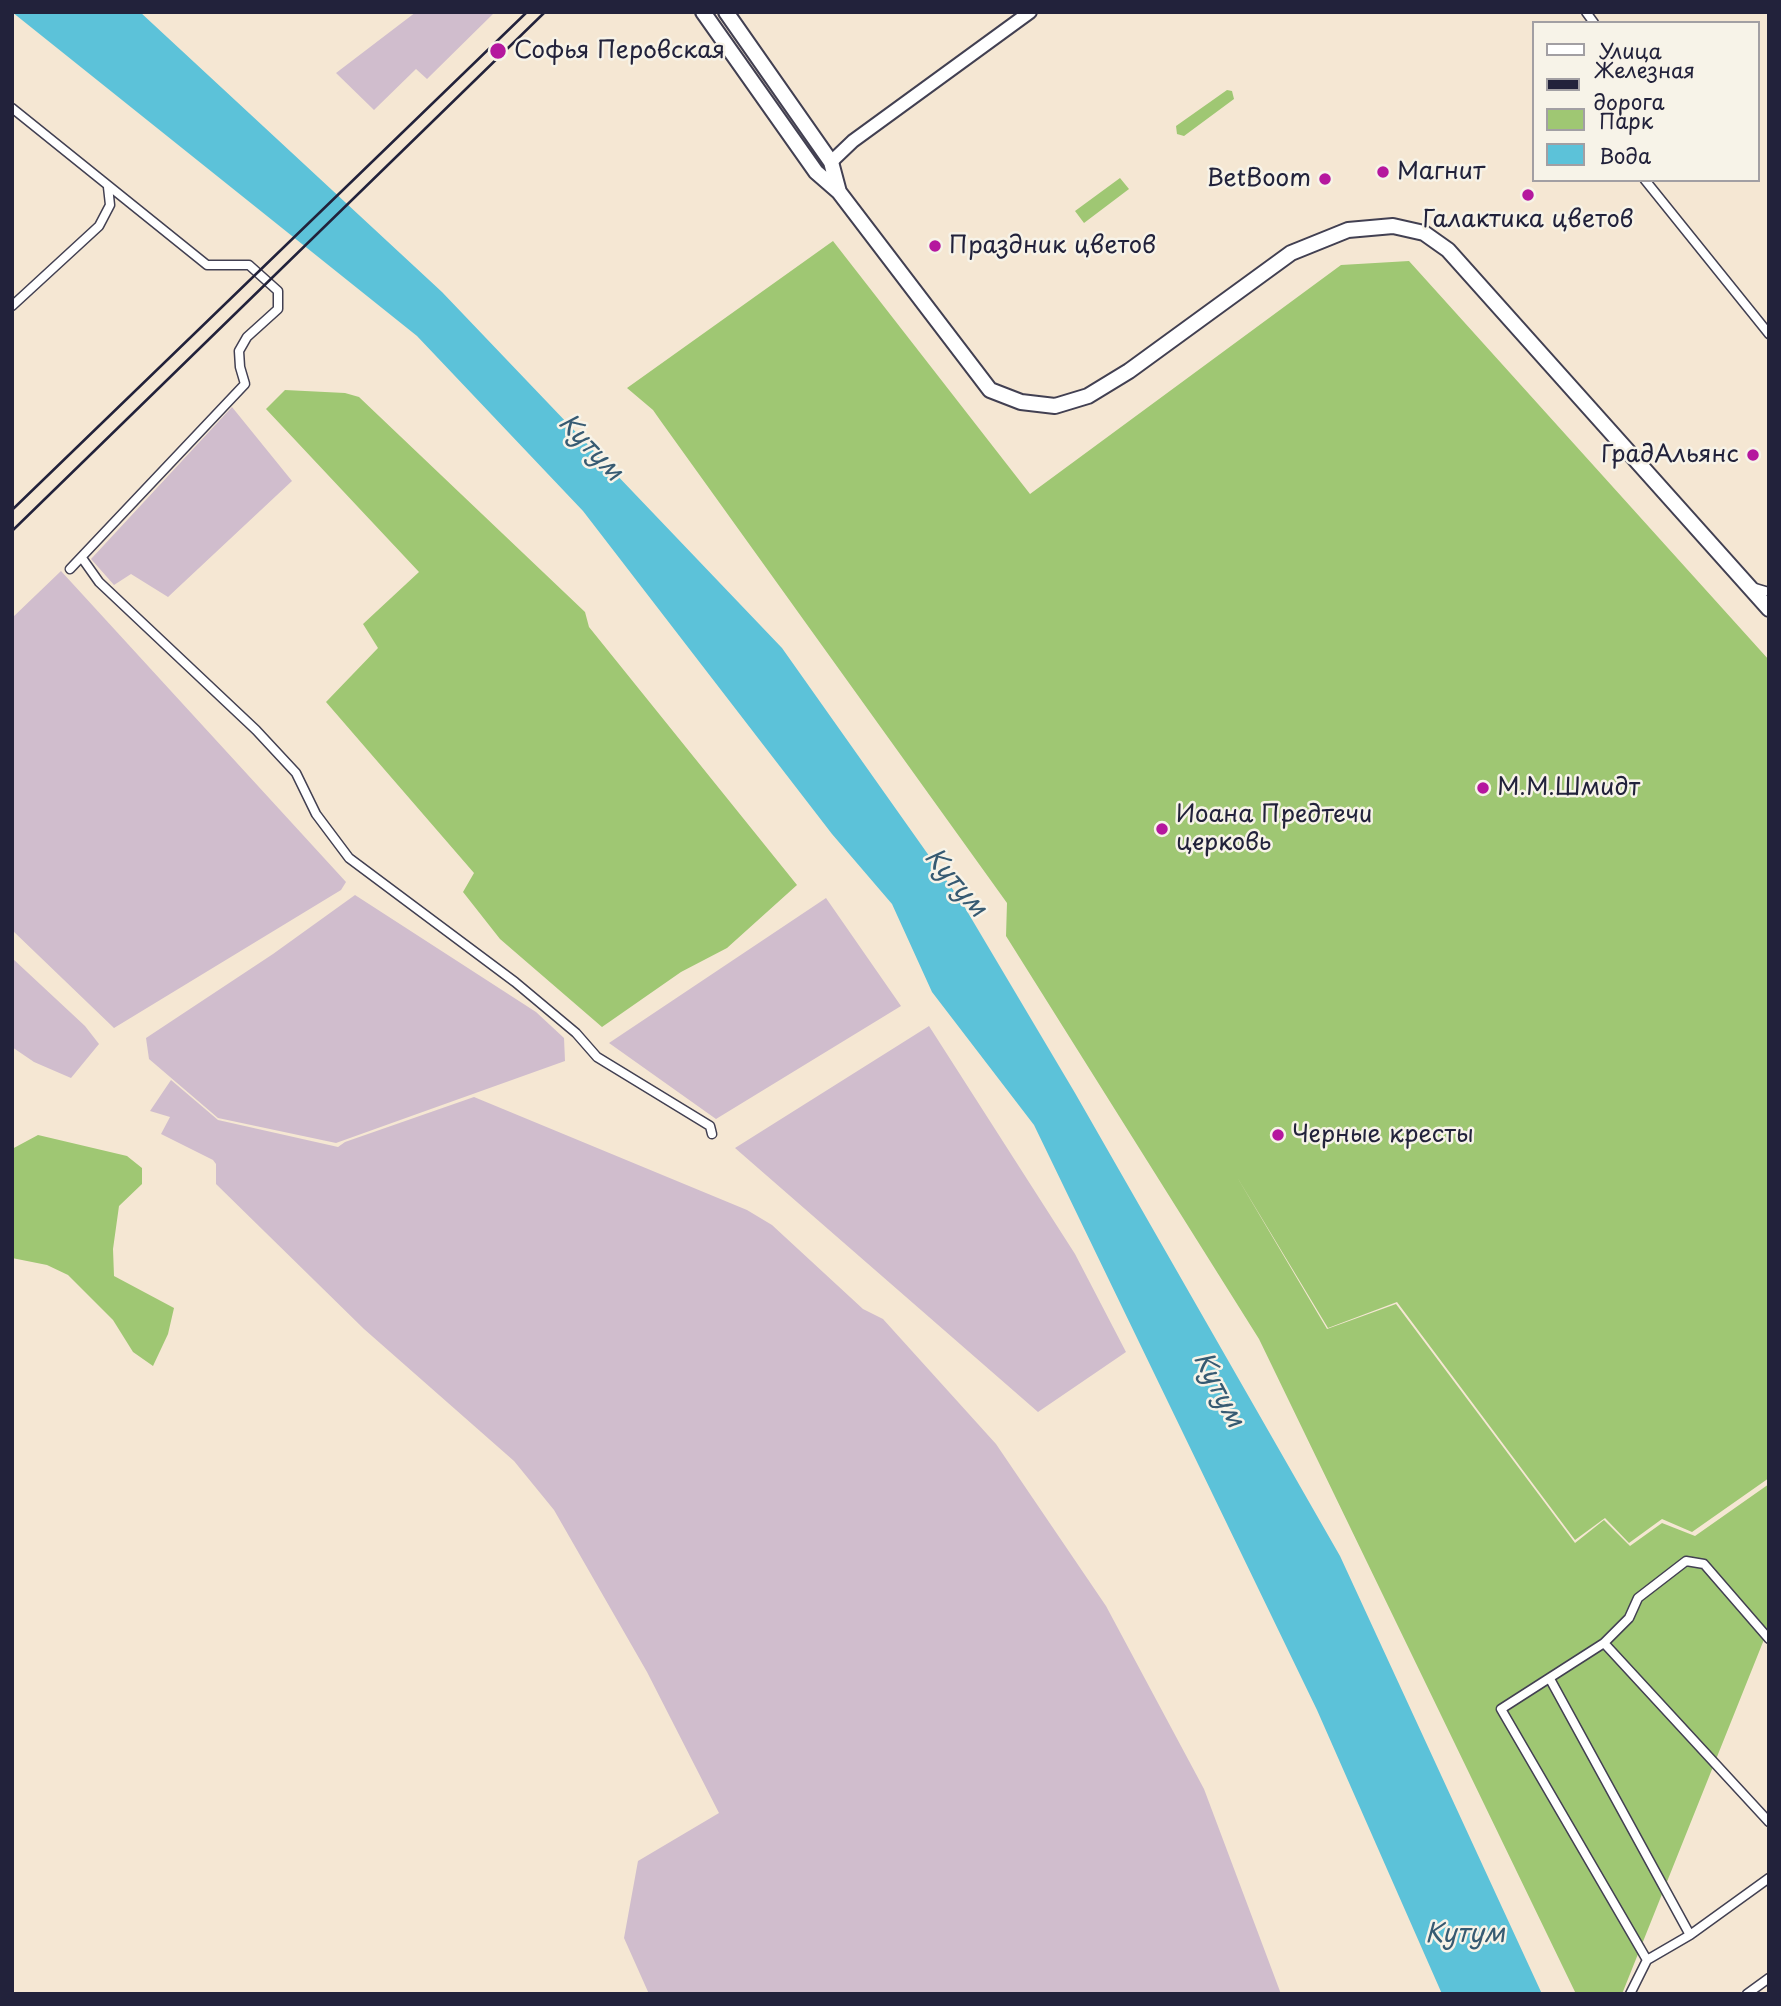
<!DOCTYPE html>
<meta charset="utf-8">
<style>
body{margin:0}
#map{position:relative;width:1781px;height:2006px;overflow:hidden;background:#f5e7d3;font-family:"Playpen Sans",sans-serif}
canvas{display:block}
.frame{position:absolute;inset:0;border:14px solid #22223b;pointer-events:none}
.legend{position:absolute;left:1532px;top:21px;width:228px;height:161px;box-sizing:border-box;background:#f7f3e8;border:2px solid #a29fa3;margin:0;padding:9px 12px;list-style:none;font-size:21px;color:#22223b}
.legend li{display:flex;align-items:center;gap:14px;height:35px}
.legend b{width:35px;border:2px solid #a29fa3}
</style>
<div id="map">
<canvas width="1781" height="2006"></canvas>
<div class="frame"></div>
<ul class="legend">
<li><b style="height:9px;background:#fff"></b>Улица</li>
<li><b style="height:9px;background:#22223b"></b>Железная дорога</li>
<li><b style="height:19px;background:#9fc773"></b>Парк</li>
<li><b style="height:19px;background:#5cc2d9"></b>Вода</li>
</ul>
</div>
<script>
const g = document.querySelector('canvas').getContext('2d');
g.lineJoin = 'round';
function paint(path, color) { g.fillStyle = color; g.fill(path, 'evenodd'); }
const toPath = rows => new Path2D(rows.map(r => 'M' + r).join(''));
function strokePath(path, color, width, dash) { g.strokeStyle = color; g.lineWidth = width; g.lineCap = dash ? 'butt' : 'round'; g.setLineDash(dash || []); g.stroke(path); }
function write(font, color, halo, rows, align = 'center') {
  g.font = font + ' "Playpen Sans",sans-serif'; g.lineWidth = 5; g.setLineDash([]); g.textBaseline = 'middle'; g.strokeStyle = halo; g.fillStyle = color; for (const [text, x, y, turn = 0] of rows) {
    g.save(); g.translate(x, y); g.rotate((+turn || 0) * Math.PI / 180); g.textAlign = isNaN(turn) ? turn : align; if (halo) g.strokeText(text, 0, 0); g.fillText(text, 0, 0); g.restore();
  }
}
const industrial = toPath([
 [416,12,495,12,427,79,416,69,374,110,336,73],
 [232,407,292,481,168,597,131,574,114,585,91,559],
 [61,571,346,882,341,890,114,1028,12,930,12,618],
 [355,895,536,1012,564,1038,565,1061,336,1143,218,1118,149,1059,146,1038,273,954],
 [826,898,901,1006,716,1119,609,1043],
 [12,958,85,1026,99,1044,71,1078,34,1062,12,1047],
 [929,1026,1075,1254,1126,1352,1038,1412,735,1148],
 [171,1080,218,1120,338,1147,345,1142,474,1097,747,1210,772,1225,863,1309,883,1319,996,1444,1106,1606,1204,1789,1281,1994,649,1994,624,1938,638,1861,719,1813,647,1672,554,1510,514,1461,364,1329,216,1184,216,1164,213,1160,161,1134,170,1117,150,1111]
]);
const green = toPath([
 [1227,90,1232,91,1234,99,1184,136,1177,134,1176,126],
 [1120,178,1129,189,1084,223,1075,211],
 [833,241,1030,494,1341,265,1409,261,1769,660,1769,1478,1692,1532,1662,1519,1629,1543,1605,1518,1575,1540,1397,1302,1328,1328,1237,1177,1327,1329,1396,1304,1575,1543,1604,1520,1630,1546,1662,1523,1695,1536,1769,1484,1769,1627,1622,1994,1576,1994,1259,1339,1006,936,1007,903,660,420,653,410,627,388],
 [285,390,345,393,359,397,585,612,589,627,797,885,727,948,681,972,602,1027,500,939,463,892,474,873,326,702,378,648,363,624,419,572,266,409],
 [38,1135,127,1156,142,1168,142,1184,119,1206,113,1249,114,1276,174,1308,168,1334,153,1366,133,1352,113,1320,68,1275,47,1265,12,1258,12,1149]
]);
const water = toPath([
 [12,12,140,12,442,292,782,648,961,901,1075,1093,1340,1556,1542,1994,1442,1994,1317,1710,1034,1125,932,992,892,904,832,834,583,511,417,336]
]);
const street = toPath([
 [1586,12,1594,23],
 [12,108,207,265,249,265,278,291,278,309,247,337,239,351,240,367,245,384,70,569],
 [1645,180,1769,334],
 [12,306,99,226,110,205,108,187],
 [82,558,99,582,256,730,296,773,316,814,349,858,515,982,576,1033,597,1057,710,1126,712,1134],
 [1752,587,1769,592],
 [1604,1643,1769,1822],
 [1550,1679,1690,1935],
 [1647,1960,1501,1709,1604,1643,1629,1618,1638,1598,1686,1561,1704,1564,1769,1639],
 [1630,1994,1647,1960,1690,1935,1769,1878],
 [1747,1994,1769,1978]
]);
const secondary = toPath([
 [831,162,853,141,1030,12]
]);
const primary = toPath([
 [703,12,816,172,839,192,990,390,1021,402,1055,406,1088,396,1129,371,1291,253,1348,230,1393,226,1424,233,1448,250,1769,609],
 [726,12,831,162,839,192]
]);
const rail = toPath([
 [12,510,527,12],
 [12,531,545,12]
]);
const markers = [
 [498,51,9,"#b5179e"],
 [1383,172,7,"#b5179e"],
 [1325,179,7,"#b5179e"],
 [1528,195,7,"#b5179e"],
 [935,246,7,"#b5179e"],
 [1753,455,7,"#b5179e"],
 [1483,788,7,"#b5179e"],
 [1162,829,7,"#b5179e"],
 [1278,1135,7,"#b5179e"]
];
const poiNames = [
 ["Софья Перовская",514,51],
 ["Магнит",1397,172],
 ["BetBoom",1311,179,"right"],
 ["Галактика цветов",1528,220,"center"],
 ["Праздник цветов",949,246],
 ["ГрадАльянс",1739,455,"right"],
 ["М.М.Шмидт",1497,788],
 ["Иоана Предтечи",1176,815],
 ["церковь",1176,843],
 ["Черные кресты",1292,1135]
];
const waterNames = [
 ["Кутум",590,448,47],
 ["Кутум",955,883,50],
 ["Кутум",1218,1390,63],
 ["Кутум",1465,1935]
];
paint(industrial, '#d0bdcd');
paint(green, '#9fc773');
paint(water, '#5cc2d9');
strokePath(street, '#424052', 11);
strokePath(secondary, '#424052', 16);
strokePath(primary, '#424052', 18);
strokePath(street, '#fff', 8);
strokePath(secondary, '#fff', 12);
strokePath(primary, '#fff', 14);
strokePath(rail, '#22223b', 2.5);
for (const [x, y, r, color] of markers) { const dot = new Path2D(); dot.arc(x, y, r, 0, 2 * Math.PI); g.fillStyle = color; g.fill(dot); strokePath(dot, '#f7f3e8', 2.5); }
write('24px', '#22223b', '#f7f3e8', poiNames, 'left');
write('italic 26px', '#365a72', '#f7f3e8', waterNames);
</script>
